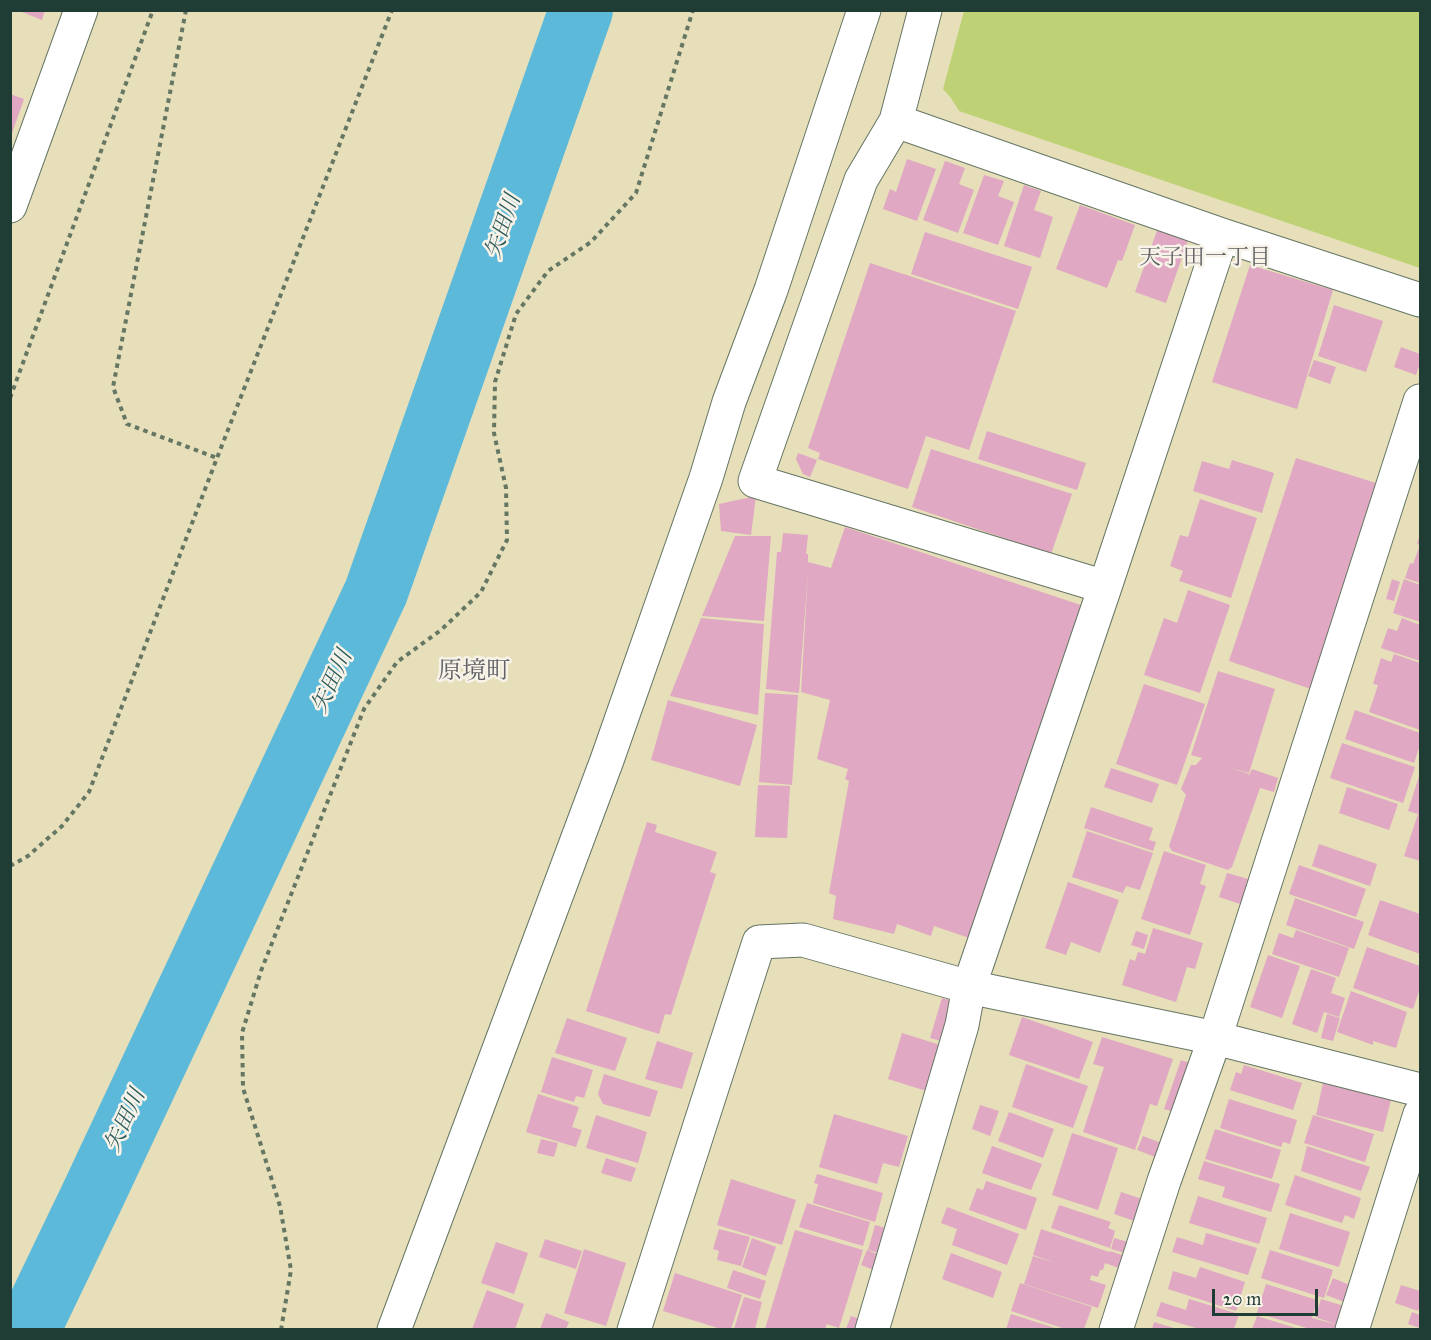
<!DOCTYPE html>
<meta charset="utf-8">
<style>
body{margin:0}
#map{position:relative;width:1431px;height:1340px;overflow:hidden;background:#e6dfba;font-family:"IM FELL Great Primer",serif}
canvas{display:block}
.frame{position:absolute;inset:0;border:12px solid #1f3d34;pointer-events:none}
.scale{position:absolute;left:1212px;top:1289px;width:106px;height:27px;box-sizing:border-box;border:3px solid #1f3d34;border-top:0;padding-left:8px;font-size:18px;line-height:21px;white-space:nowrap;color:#1f3d34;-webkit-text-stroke:4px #f7f3e8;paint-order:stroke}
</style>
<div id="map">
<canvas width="1431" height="1340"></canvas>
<div class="frame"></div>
<div class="scale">20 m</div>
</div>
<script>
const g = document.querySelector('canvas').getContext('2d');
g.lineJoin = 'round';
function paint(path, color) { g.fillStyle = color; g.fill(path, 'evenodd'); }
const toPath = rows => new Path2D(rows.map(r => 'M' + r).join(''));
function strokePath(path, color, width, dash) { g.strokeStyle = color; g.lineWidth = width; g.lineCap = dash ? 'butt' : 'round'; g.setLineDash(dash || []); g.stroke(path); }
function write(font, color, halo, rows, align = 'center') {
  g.font = font + ' "IM FELL Great Primer","Noto Serif JP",serif'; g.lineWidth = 5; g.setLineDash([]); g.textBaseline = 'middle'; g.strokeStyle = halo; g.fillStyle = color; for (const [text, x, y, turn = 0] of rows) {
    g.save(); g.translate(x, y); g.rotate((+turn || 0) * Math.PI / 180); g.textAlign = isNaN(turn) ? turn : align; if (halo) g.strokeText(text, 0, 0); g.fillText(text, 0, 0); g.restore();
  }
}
const green = toPath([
 [964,11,1420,11,1420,268,959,111,951,98,943,89]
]);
const river = toPath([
 [28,1330,91,1199,376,592,581,10]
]);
const building = toPath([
 [17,10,45,10,42,20],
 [10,94,24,99,11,136,10,136],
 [907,159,936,169,917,221,883,209,890,189,896,192],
 [945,161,965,168,959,184,974,190,958,233,923,220],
 [984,175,1004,181,998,196,1014,202,998,245,963,233],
 [1024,185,1041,191,1034,210,1053,217,1040,258,1004,246],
 [1080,205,1135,225,1122,261,1118,260,1107,288,1056,269],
 [1158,228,1189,238,1166,303,1135,292],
 [925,232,1032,267,1018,309,911,274],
 [870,263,1016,311,969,450,926,436,908,489,818,459,820,453,808,448],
 [1250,265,1333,290,1297,409,1212,382],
 [1334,305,1383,321,1366,372,1318,356],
 [1401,347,1420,354,1420,363,1416,375,1394,367],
 [1314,360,1336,367,1330,384,1308,376],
 [987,431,1086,463,1077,490,978,459],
 [931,449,1072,494,1051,554,912,507],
 [798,453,817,460,810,477,803,474,796,459],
 [1296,458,1376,483,1311,689,1229,661],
 [1232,460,1274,473,1262,513,1193,491,1202,461,1229,469],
 [756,496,751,535,721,531,719,504],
 [1200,499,1257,518,1231,598,1179,581,1183,571,1170,566,1180,535,1188,537],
 [845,527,1090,608,981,942,934,926,931,936,897,924,894,934,833,919,836,896,829,893,849,781,845,779,848,769,817,759,830,700,801,692,808,572,799,693,766,689,777,552,781,552,783,533,808,535,806,554,808,554,808,562,831,568],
 [1420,534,1420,583,1405,578,1410,563,1413,564,1420,545,1417,544],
 [735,536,771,536,764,621,702,616],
 [1392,579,1400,582,1394,601,1386,599],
 [1404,579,1420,585,1420,622,1393,613],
 [1188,590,1230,605,1200,693,1144,675,1164,618,1177,623],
 [701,618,764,624,758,715,670,696],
 [1402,618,1420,625,1420,661,1381,648,1388,628,1397,631],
 [1394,654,1420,663,1420,730,1369,712,1378,685,1373,684,1381,658,1391,662],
 [1218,671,1275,689,1249,773,1231,768,1249,774,1248,777,1252,769,1278,778,1274,792,1260,788,1232,867,1228,870,1172,851,1169,846,1186,795,1181,789,1190,767,1191,765,1196,765,1202,758,1191,755],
 [1144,684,1205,704,1177,785,1116,764],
 [765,693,798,695,792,785,759,782],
 [668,700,757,725,740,786,651,760],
 [1355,710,1420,733,1420,745,1414,763,1345,739],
 [1342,743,1415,767,1403,803,1330,778],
 [1111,768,1159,784,1152,803,1104,787],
 [1420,773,1420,861,1404,856,1418,814,1408,811],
 [758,785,790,786,787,838,755,837],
 [1347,787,1398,804,1389,830,1339,813],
 [1091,807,1153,828,1149,840,1156,842,1153,851,1084,828],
 [647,822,657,825,655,832,717,852,710,872,716,874,671,1015,665,1014,659,1034,586,1011],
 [1087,831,1153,853,1140,890,1126,886,1123,893,1072,877],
 [1319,844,1377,864,1370,886,1312,866],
 [1164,851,1206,865,1200,884,1206,886,1190,935,1141,919],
 [1299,865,1366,889,1356,917,1289,894],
 [1227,873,1252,880,1243,905,1219,897],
 [1068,882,1119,900,1100,953,1071,942,1066,955,1045,948],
 [1295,898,1364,922,1354,949,1286,925],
 [1380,900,1420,914,1420,954,1368,935],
 [1153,928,1203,943,1195,969,1187,967,1176,1002,1122,985,1130,959,1135,961,1138,952,1145,954],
 [1296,930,1349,948,1339,977,1272,954,1279,933,1293,938],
 [1136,931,1148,935,1144,949,1131,945],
 [1367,947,1420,966,1420,988,1413,1009,1353,988],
 [1268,955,1300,966,1282,1018,1250,1007],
 [1311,969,1336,978,1331,993,1345,998,1339,1017,1324,1012,1317,1033,1292,1024],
 [1351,991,1407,1012,1396,1048,1373,1041,1373,1045,1337,1032],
 [942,998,953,1001,951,1044,930,1038],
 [1327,1014,1340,1018,1333,1041,1321,1038],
 [1022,1017,1093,1042,1079,1079,1009,1055],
 [567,1018,627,1038,615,1071,555,1053],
 [902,1033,950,1048,936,1094,888,1079],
 [1102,1037,1173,1059,1157,1106,1150,1104,1135,1150,1083,1132,1104,1067,1093,1064],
 [657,1041,693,1053,682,1089,645,1079],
 [552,1057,593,1070,584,1098,576,1096,574,1102,541,1092],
 [1181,1060,1195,1065,1178,1113,1164,1109],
 [1026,1064,1088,1086,1073,1128,1012,1107],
 [1244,1065,1302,1083,1293,1110,1230,1090,1236,1072,1241,1074],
 [604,1074,658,1091,650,1117,603,1104,598,1094],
 [1323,1083,1391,1100,1383,1132,1316,1115],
 [538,1094,579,1107,572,1127,582,1130,576,1147,526,1132],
 [1229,1099,1297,1120,1290,1144,1283,1142,1281,1147,1220,1128],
 [980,1105,999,1111,990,1136,972,1129],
 [1009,1112,1054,1129,1043,1158,998,1141],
 [834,1114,908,1136,899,1167,883,1163,877,1184,819,1167],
 [596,1115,647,1132,638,1163,586,1148],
 [1313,1115,1374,1134,1365,1162,1304,1143],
 [1215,1129,1281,1150,1272,1179,1205,1159],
 [1072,1133,1118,1148,1098,1210,1052,1195],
 [1143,1136,1169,1146,1163,1160,1137,1150],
 [541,1139,558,1143,554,1157,537,1153],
 [992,1146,1042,1164,1031,1190,982,1173],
 [1307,1146,1370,1167,1361,1191,1301,1171],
 [606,1158,636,1168,631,1182,601,1173],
 [1204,1161,1280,1184,1271,1212,1222,1197,1225,1187,1198,1179],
 [817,1174,883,1193,875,1222,813,1203,818,1184,814,1183],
 [1295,1175,1361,1198,1354,1219,1345,1215,1342,1223,1285,1205],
 [731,1179,796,1200,782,1245,717,1225],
 [986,1181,1037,1198,1026,1230,969,1210,977,1188,983,1190],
 [1121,1192,1151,1202,1143,1224,1114,1214],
 [1198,1196,1267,1218,1259,1244,1189,1223],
 [807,1203,870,1222,863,1246,799,1227],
 [1059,1205,1111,1222,1108,1228,1115,1231,1110,1248,1051,1228],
 [947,1207,1019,1234,1007,1265,952,1245,957,1229,941,1223],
 [1290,1213,1350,1232,1339,1267,1279,1249],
 [875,1225,893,1230,887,1255,868,1250],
 [719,1229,750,1237,741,1266,717,1260,719,1251,713,1249],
 [1041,1229,1109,1252,1110,1251,1131,1258,1127,1271,1105,1263,1103,1270,1100,1270,1098,1277,1091,1275,1090,1280,1106,1285,1098,1308,1024,1284,1033,1256,1056,1263,1033,1255],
 [795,1230,863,1250,839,1328,827,1324,825,1329,765,1329],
 [1206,1233,1257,1248,1248,1275,1172,1252,1177,1237,1203,1245],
 [752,1238,776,1247,766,1276,742,1267],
 [1114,1238,1135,1244,1132,1255,1111,1249],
 [545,1239,582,1251,576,1269,539,1257],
 [496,1242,528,1253,514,1294,481,1283],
 [584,1249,626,1263,606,1326,564,1313],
 [867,1250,885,1257,879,1272,861,1265],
 [1270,1250,1333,1270,1324,1298,1261,1278],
 [951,1253,1002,1272,993,1298,942,1279],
 [1200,1267,1245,1282,1236,1311,1168,1289,1173,1271,1196,1278],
 [733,1270,766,1281,760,1299,727,1288],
 [675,1273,742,1295,731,1329,721,1329,663,1311],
 [1333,1278,1354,1287,1347,1303,1326,1295],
 [1020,1283,1092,1307,1084,1329,1065,1329,1011,1311],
 [1266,1284,1317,1300,1312,1318,1338,1325,1337,1329,1310,1329,1257,1313],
 [1401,1285,1420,1291,1420,1305,1418,1311,1395,1303],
 [487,1290,524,1304,515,1329,472,1329],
 [744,1297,762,1302,755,1329,734,1329],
 [1189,1299,1239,1314,1234,1329,1199,1329,1156,1316,1161,1302,1186,1310],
 [1321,1299,1344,1306,1338,1325,1315,1317],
 [1412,1312,1420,1315,1420,1328,1408,1324],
 [546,1313,569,1322,566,1329,540,1329],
 [1011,1314,1058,1329,1006,1329],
 [851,1316,866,1321,862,1329,846,1329],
 [1257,1316,1299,1329,1252,1329],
 [1154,1322,1177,1329,1152,1329]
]);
const path = toPath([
 [186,10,113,387,127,424,217,458],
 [10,398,153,10],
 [10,866,28,856,62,826,89,792,217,458,392,10],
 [281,1330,291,1270,280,1206,243,1088,242,1033,261,971,364,709,397,662,441,630,481,592,507,540,506,488,494,433,495,382,516,314,548,271,591,242,636,193,693,10]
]);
const street = toPath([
 [925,10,896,121,861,180,755,481,1105,587],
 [896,121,1222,235,1420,300],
 [10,206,81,10],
 [394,1330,607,760,706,478,729,402,771,290,864,10],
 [634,1330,759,942,803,940,969,987,1215,1038,1420,1090],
 [872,1330,962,1025,969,987,1105,587,1222,235],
 [1116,1330,1164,1181,1215,1038,1420,401],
 [1352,1330,1420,1114]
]);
const waterNames = [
 ["矢田川",504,227,-71],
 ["矢田川",333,682,-65],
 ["矢田川",126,1121,-65]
];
const neighbourhoodNames = [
 ["天子田一丁目",1205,259]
];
const quarterNames = [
 ["原境町",474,672]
];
paint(green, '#bed275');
strokePath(river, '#5cb9da', 64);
paint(building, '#e0a8c2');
strokePath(street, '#657663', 35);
strokePath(path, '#657663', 4, [4.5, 4.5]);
strokePath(street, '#fff', 33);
write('italic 22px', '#2e5c5e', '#f7f3e8', waterNames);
write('22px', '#636266', '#f7f3e8', neighbourhoodNames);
write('24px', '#636266', '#f7f3e8', quarterNames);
</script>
